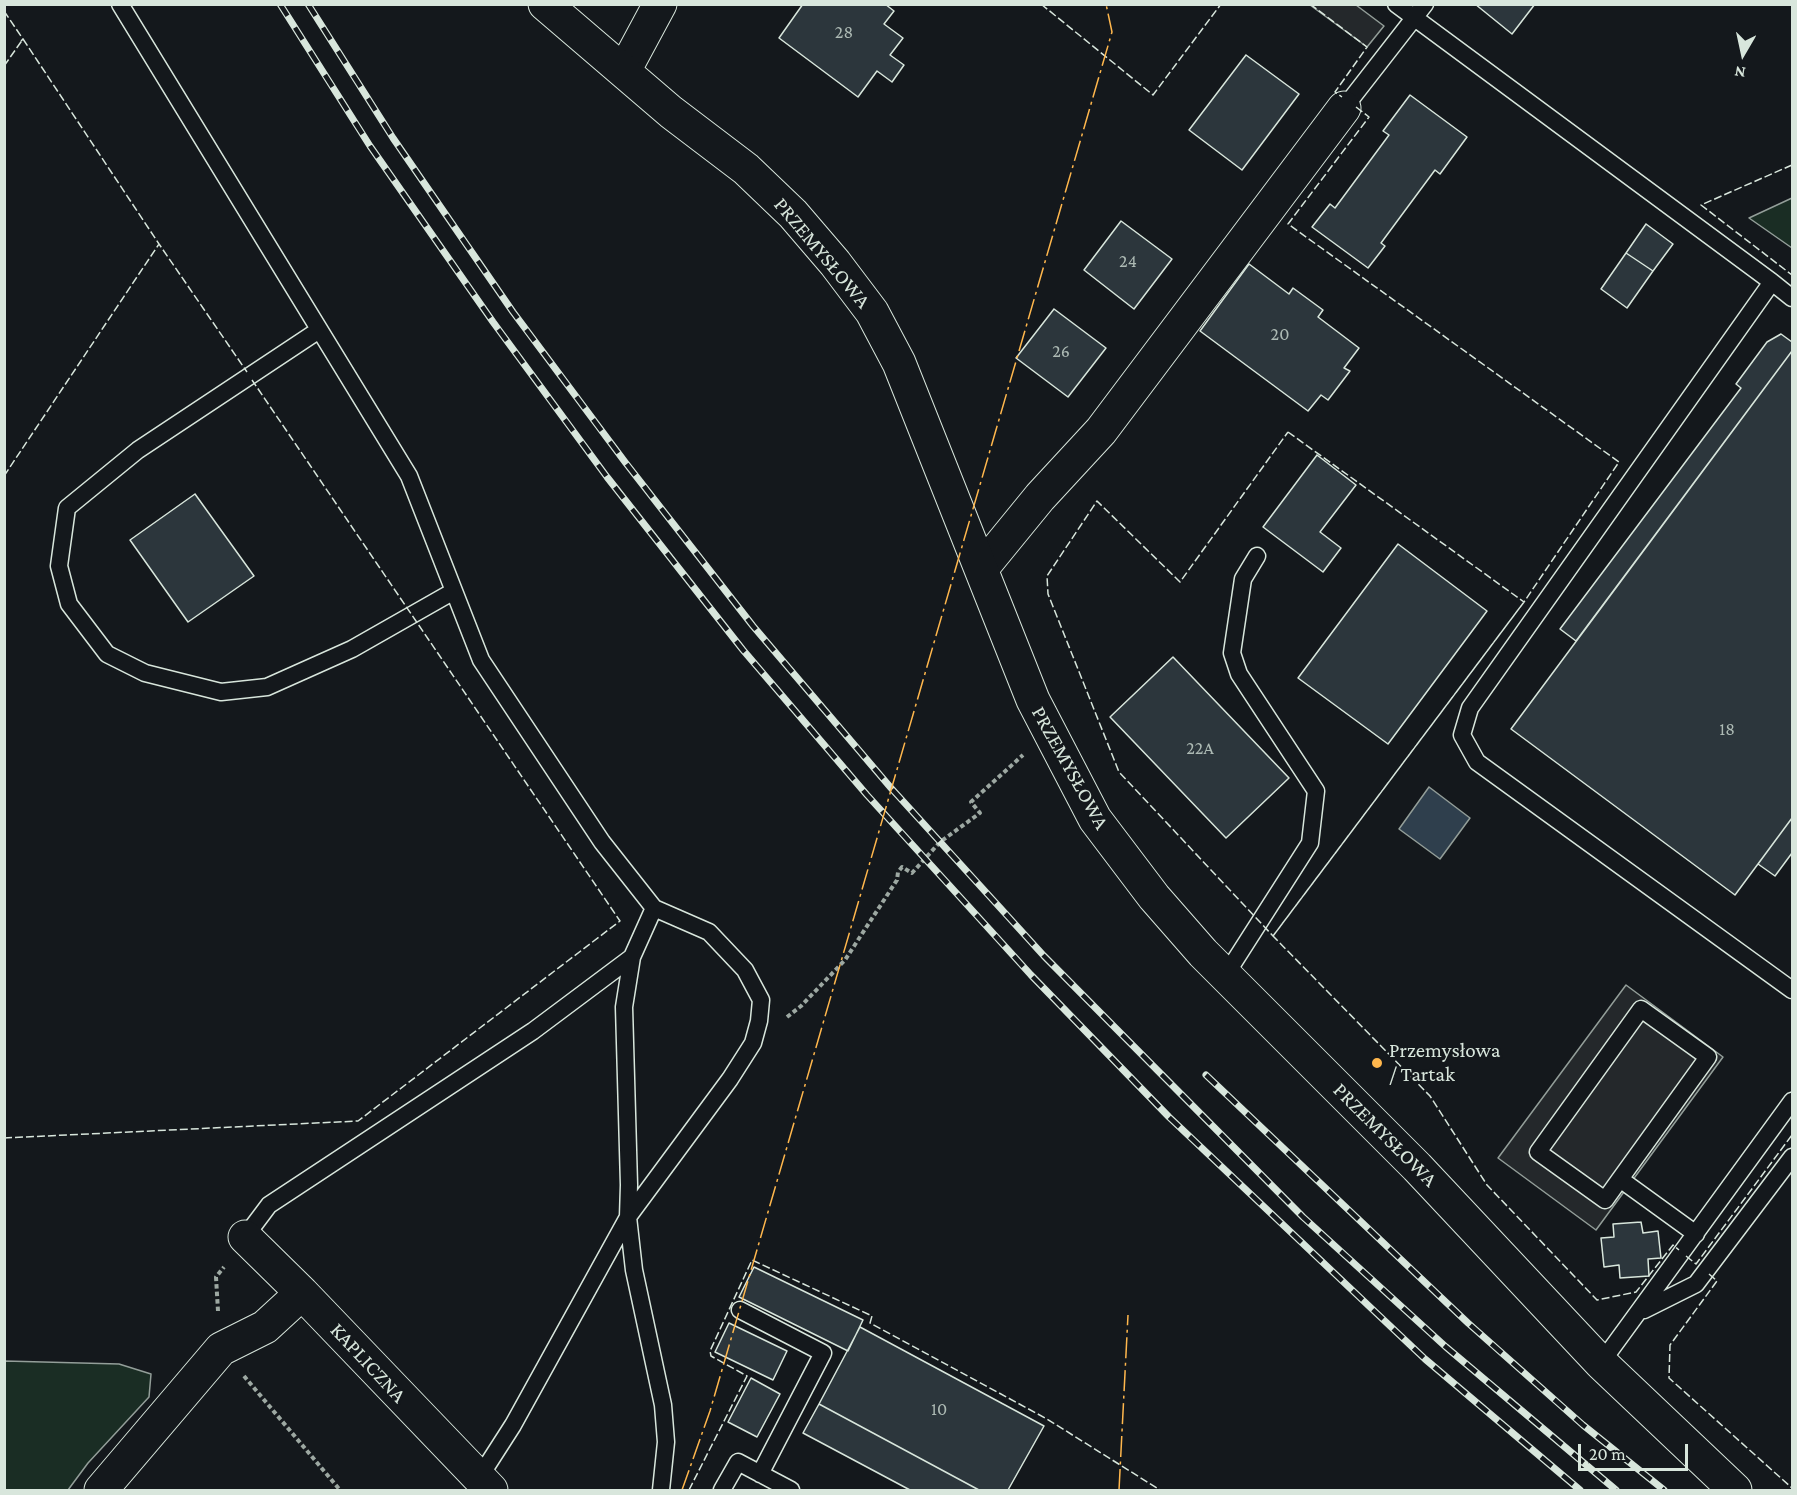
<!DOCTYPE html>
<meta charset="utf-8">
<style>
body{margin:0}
#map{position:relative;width:1797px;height:1495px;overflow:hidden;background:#14181c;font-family:"Crimson Pro",serif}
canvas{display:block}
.frame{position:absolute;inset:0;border:6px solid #d8e6dc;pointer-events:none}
.north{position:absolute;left:1713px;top:24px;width:60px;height:60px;-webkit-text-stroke:4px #14181c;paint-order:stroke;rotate:189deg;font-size:16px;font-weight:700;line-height:24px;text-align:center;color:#d8e6dc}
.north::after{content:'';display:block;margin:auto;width:21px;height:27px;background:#d8e6dc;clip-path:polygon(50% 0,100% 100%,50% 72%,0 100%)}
.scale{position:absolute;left:1578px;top:1444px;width:110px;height:27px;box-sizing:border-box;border:3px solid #d8e6dc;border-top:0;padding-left:8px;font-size:18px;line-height:21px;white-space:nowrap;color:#d8e6dc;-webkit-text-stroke:4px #14181c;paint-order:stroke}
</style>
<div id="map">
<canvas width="1797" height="1495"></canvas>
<div class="frame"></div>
<div class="north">N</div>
<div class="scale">20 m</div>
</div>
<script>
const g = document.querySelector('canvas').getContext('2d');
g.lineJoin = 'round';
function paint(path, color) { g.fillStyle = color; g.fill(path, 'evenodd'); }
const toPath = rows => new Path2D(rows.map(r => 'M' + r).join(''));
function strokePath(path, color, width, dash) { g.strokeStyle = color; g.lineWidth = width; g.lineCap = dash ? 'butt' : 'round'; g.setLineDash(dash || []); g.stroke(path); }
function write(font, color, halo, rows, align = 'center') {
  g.font = font + ' "Crimson Pro",serif'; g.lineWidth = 4.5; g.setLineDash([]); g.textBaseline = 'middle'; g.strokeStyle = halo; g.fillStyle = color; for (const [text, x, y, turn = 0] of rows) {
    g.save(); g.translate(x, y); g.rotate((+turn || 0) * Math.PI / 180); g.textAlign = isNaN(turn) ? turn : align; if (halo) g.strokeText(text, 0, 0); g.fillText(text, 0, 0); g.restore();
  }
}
const green = toPath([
 [1792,198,1792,248,1749,218,1792,198],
 [5,1361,119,1364,151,1374,149,1397,88,1463,68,1490,5,1490,5,1361]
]);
const parking = toPath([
 [1310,5,1356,5,1384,26,1367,47,1310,5],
 [1626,985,1723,1057,1596,1230,1498,1158,1626,985]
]);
const water = toPath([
 [1429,787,1470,818,1440,859,1399,829,1429,787]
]);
const building = toPath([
 [803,4,885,4,894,11,884,24,903,38,890,55,904,65,892,82,877,71,858,97,779,38,803,4],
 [1475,4,1535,4,1512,34,1475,4],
 [1246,55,1299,94,1242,170,1189,130,1246,55],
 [1410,95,1467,137,1440,174,1435,170,1381,243,1385,246,1368,268,1312,227,1330,204,1335,208,1389,135,1383,131,1410,95],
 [1121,221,1172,259,1134,309,1084,270,1121,221],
 [1646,224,1673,244,1653,271,1626,253,1646,224],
 [1626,253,1653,271,1627,308,1601,289,1626,253],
 [1249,264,1289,294,1293,288,1323,310,1318,317,1359,348,1344,368,1350,371,1328,400,1321,395,1308,411,1200,331,1249,264],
 [1054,309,1106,348,1068,397,1016,358,1054,309],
 [1781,334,1792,342,1792,351,1576,641,1560,629,1741,388,1736,384,1767,342,1781,334],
 [1792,351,1792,818,1735,895,1511,729,1792,351],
 [1317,455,1356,485,1320,532,1341,548,1323,572,1263,527,1317,455],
 [195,494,254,576,188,622,130,540,195,494],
 [1398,544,1487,611,1388,744,1298,678,1398,544],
 [1173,657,1289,778,1226,838,1110,717,1173,657],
 [1792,818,1792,853,1775,876,1758,864,1792,818],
 [1641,1222,1643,1233,1658,1231,1661,1258,1648,1259,1649,1276,1620,1278,1619,1265,1604,1267,1601,1238,1614,1237,1613,1224,1641,1222],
 [754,1267,863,1320,848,1351,739,1297,754,1267],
 [729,1323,787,1351,773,1380,715,1352,729,1323],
 [860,1327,1044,1426,1008,1490,979,1490,819,1404,860,1327],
 [751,1378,780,1394,757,1437,728,1422,751,1378],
 [819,1404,979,1490,910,1490,803,1433,819,1404]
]);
const path = toPath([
 [787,1017,801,1006,845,960,897,880,898,872,902,867,912,873,940,842,980,813,971,802,1023,755],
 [218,1311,216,1277,224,1267],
 [244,1376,340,1490]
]);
const lane = toPath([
 [120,4,409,476,481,660,602,842,654,908,709,932,745,970,761,1000,759,1021,753,1043,730,1079,628,1217,634,1270,663,1405,666,1442,661,1490],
 [1396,4,1772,282],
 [1344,108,1425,4],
 [1792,298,1772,282,1470,708,1462,735,1477,762,1792,990],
 [319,330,138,450,67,508,59,566,69,604,107,654,145,673,221,692,267,687,352,649,454,591],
 [1225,976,1310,843,1316,791,1239,674,1232,653,1243,579,1257,556],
 [1620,1179,1708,1057,1641,1009,1538,1152,1605,1200,1620,1179,1696,1234],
 [245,1237,269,1205,533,1031,632,957,654,908],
 [740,1310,823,1353,760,1474],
 [1644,1310,1696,1284,1792,1157],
 [1601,1363,1792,1101],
 [479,1478,513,1425,628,1217,629,1185,624,1007,632,957],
 [722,1490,738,1462,791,1490]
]);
const street = toPath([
 [624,71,660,4],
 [982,568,1040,497,1101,431,1344,108],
 [245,1237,302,1293,491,1490],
 [101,1490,221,1349,265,1327,302,1293]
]);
const secondary = toPath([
 [545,4,671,112,746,169,793,214,835,263,872,312,899,363,1033,700,1095,819,1154,897,1203,953,1417,1167,1601,1363,1735,1490]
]);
const rail = toPath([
 [280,4,370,146,493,322,607,477,743,650,867,795,1031,975,1169,1117,1425,1359,1580,1490],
 [308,4,393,138,513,312,625,462,753,626,891,788,1044,956,1303,1217,1446,1347,1616,1490],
 [1206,1075,1468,1323,1583,1425,1664,1490]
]);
const fence = toPath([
 [1041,4,1153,95,1221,4],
 [1310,4,1367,47,1335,92,1342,97],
 [4,11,23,39,21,41],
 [4,66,23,39,159,244],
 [1356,107,1369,117,1288,224,1619,462,1524,602,1273,936,1430,1096,1487,1185,1597,1300,1636,1292,1673,1245,1679,1250],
 [1792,165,1701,205,1792,275],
 [1288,432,1524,602,1273,936,1119,772,1048,594,1047,576,1097,501,1180,582,1288,432],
 [4,476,159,244,247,372],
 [4,1138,358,1121,620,921,252,380],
 [1686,1256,1696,1264,1792,1135],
 [1709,1274,1717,1281,1670,1345,1669,1378,1792,1488],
 [689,1490,747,1376,711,1356,710,1351,752,1260,872,1316,870,1323,1047,1419,1160,1490]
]);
const power = toPath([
 [682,1490,710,1411,1112,32,1106,4],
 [1119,1490,1128,1315]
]);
const markers = [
 [1377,1063,6,"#ffb74d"]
];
const numberNames = [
 ["28",844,32],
 ["24",1128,261],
 ["20",1280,334],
 ["26",1061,351],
 ["18",1727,729],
 ["22A",1200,748],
 ["10",939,1409]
];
const streetNames = [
 ["PRZEMYSŁOWA",822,253,50],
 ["PRZEMYSŁOWA",1070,768,61],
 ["PRZEMYSŁOWA",1385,1135,45],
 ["KAPLICZNA",368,1363,47]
];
const poiNames = [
 ["Przemysłowa",1389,1051],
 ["/ Tartak",1389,1075]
];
paint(green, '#1a2d24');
strokePath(green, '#939e99', 1.5);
paint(parking, '#24282b');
strokePath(parking, '#939e99', 1.5);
paint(water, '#2f3f4d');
strokePath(water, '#939e99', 1.5);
paint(building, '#2c363c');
strokePath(building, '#d8e6dc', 1.5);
strokePath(lane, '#d8e6dc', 19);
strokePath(street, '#d8e6dc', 35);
strokePath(secondary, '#d8e6dc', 35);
strokePath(path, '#9da8a2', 4, [4.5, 3]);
strokePath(lane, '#14181c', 16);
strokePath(street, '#14181c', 33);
strokePath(secondary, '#14181c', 33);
strokePath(rail, '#d8e6dc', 7);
strokePath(rail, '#14181c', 4.5, [14]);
strokePath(fence, '#d8e6dc', 1.5, [8, 3]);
strokePath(power, '#ffb74d', 1.5, [21, 4.5, 3, 4.5]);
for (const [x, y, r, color] of markers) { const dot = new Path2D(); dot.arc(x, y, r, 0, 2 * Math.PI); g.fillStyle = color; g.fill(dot); strokePath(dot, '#14181c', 2); }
write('18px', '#adbab4', null, numberNames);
write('21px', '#d8e6dc', '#14181c', streetNames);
write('21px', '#d8e6dc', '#14181c', poiNames, 'left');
</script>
